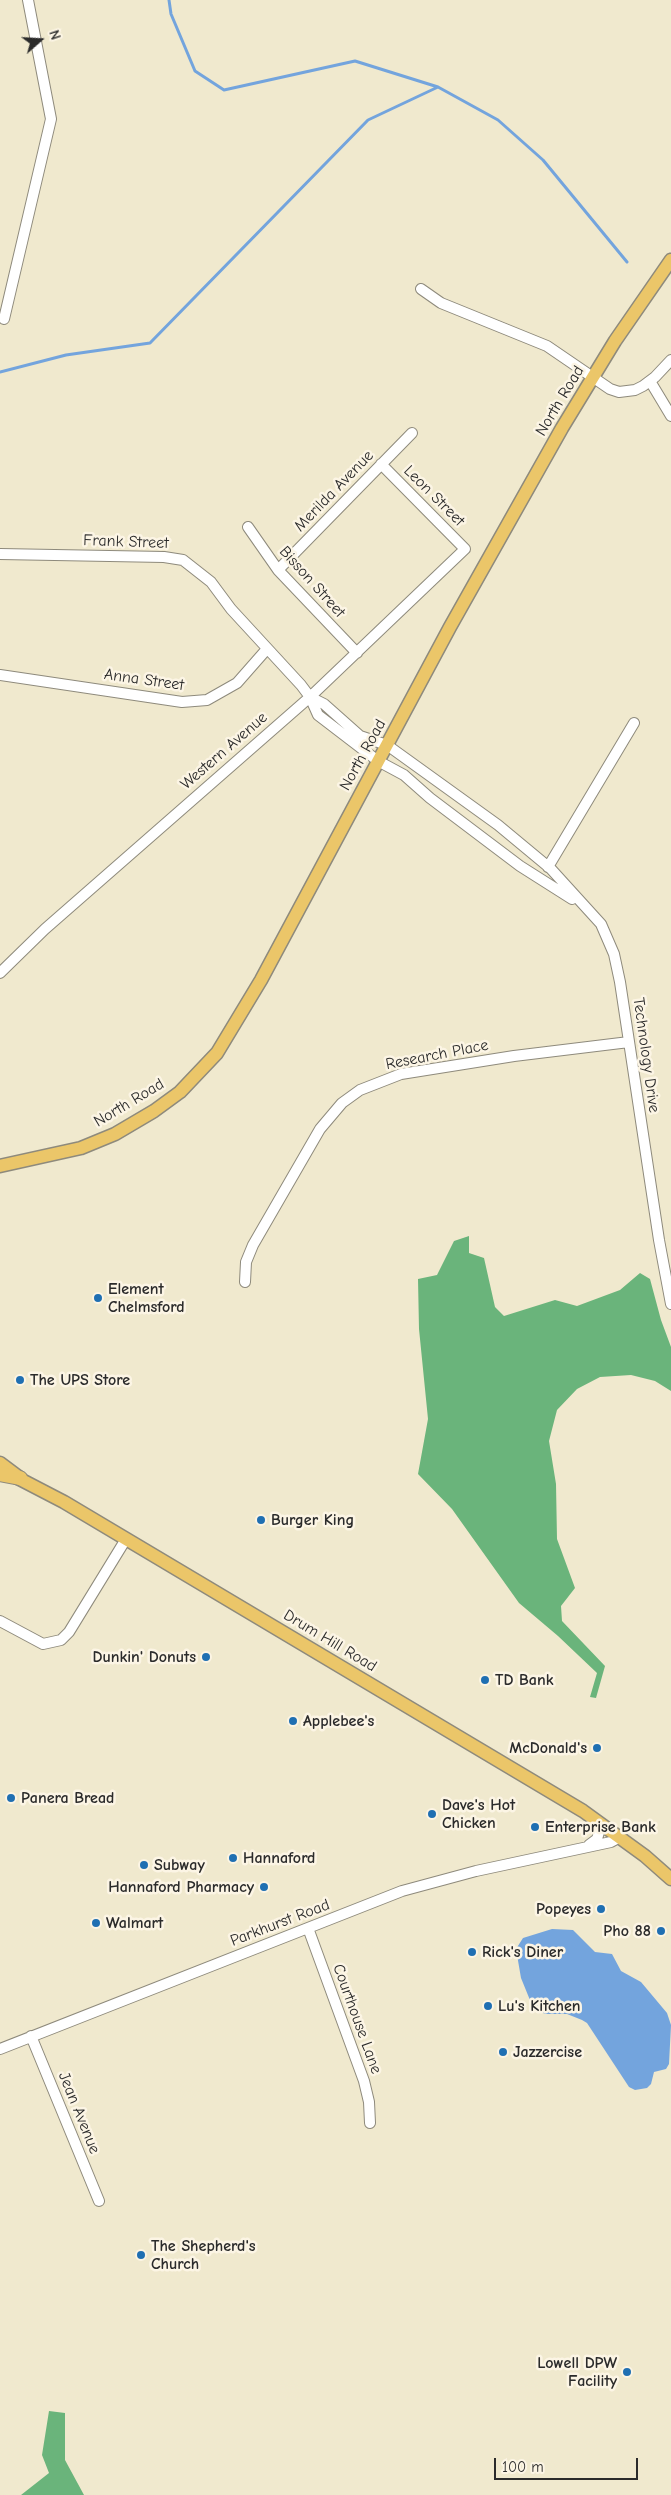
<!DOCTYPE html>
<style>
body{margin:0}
#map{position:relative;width:671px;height:2495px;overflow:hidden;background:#f0e9ce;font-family:"Comic Neue",sans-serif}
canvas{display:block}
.north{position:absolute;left:15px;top:15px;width:50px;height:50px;-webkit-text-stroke:4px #fcf5e5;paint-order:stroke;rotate:71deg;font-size:14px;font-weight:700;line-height:20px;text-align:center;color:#2b2b2b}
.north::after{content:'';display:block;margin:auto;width:18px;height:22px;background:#2b2b2b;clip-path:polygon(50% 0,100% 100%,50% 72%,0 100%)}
.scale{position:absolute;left:494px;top:2458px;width:144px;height:22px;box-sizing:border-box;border:2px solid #2b2b2b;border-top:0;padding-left:6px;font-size:15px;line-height:18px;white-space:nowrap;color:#2b2b2b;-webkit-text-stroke:4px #fcf5e5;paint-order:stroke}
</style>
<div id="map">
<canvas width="671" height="2495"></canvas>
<div class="north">N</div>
<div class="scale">100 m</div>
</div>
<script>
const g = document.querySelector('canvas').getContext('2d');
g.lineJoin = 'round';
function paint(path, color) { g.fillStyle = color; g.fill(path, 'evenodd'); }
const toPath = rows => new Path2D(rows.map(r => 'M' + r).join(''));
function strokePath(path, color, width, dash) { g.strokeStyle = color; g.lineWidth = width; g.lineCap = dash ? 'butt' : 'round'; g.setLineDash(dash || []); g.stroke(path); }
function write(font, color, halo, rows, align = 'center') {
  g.font = font + ' "Comic Neue",sans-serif'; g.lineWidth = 5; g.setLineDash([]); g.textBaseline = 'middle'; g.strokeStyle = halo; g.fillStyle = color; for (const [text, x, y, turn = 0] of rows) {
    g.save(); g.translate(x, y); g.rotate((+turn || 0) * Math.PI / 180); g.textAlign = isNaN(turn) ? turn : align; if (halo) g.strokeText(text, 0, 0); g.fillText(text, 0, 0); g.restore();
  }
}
const forest = toPath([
 [469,1236,469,1253,484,1258,495,1307,504,1316,555,1300,577,1306,620,1290,640,1273,650,1279,661,1320,671,1347,671,1391,655,1381,631,1375,600,1377,577,1389,557,1410,549,1441,556,1484,557,1539,575,1588,561,1606,562,1621,605,1666,596,1698,590,1697,597,1673,558,1636,519,1603,452,1509,418,1474,428,1419,419,1329,418,1279,437,1275,454,1241],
 [49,2411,65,2413,65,2460,84,2495,21,2495,49,2473,42,2455]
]);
const water = toPath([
 [552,1929,573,1930,595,1952,612,1954,621,1971,641,1982,667,2013,671,2025,669,2064,666,2069,654,2072,651,2084,647,2088,635,2090,629,2087,587,2023,582,2020,567,2014,546,2014,534,2010,521,1978,516,1949,523,1938]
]);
const stream = toPath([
 [169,0,171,14,195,71,224,90,355,61,438,87,498,120,543,160,627,262],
 [0,372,66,355,150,343,368,120,438,87]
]);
const minor = toPath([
 [421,289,441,303,547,346,610,389,619,392,635,390,643,386,655,377,671,360],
 [4,319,51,119,28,0],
 [650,381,671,416],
 [248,527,278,570,357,653],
 [0,554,164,557,183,560,211,582,231,609,301,685,310,697,318,715,378,761,404,775,430,798,520,866,572,899],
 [278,570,412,433],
 [0,675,182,702,207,700,237,683,266,650],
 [310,697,324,704,360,736,387,745,498,825,551,869,601,924,614,954,620,982,659,1240,671,1304],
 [548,867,634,723],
 [0,973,45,929,310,697,465,549,381,464],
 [245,1282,246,1262,253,1245,320,1129,342,1103,360,1090,401,1074,514,1056,629,1042],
 [0,1621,43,1644,61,1640,69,1632,126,1539],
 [589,1845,597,1839,599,1832,593,1818],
 [308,1928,364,2081,369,2102,370,2123],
 [31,2036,99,2201],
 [0,2049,402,1891,476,1871,611,1842,620,1837]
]);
const major = toPath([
 [0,1166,81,1148,115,1134,154,1111,180,1092,217,1053,261,980,450,627,562,428,615,341,671,260],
 [0,1463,20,1478],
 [12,1475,64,1502,583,1811,645,1856,671,1879]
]);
const highway = toPath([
 [0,1474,20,1478]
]);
const markers = [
 [98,1298,5,"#1f6fb2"],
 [20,1380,5,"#1f6fb2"],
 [261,1520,5,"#1f6fb2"],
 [206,1657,5,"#1f6fb2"],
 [485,1680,5,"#1f6fb2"],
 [293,1721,5,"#1f6fb2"],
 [597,1748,5,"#1f6fb2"],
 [11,1798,5,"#1f6fb2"],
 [432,1814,5,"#1f6fb2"],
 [535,1827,5,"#1f6fb2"],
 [233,1858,5,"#1f6fb2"],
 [144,1865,5,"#1f6fb2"],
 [264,1887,5,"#1f6fb2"],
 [601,1909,5,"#1f6fb2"],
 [96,1923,5,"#1f6fb2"],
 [661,1931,5,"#1f6fb2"],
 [472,1952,5,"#1f6fb2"],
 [488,2006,5,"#1f6fb2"],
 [503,2052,5,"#1f6fb2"],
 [141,2255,5,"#1f6fb2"],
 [627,2372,5,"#1f6fb2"]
];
const streetNames = [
 ["North Road",560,401,-59],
 ["Merilda Avenue",334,491,-46],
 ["Leon Street",434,496,45],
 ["Frank Street",126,542,2],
 ["Bisson Street",312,582,48],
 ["Anna Street",144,680,8],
 ["Western Avenue",224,751,-41],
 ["North Road",363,755,-61],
 ["Research Place",437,1055,-11],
 ["Technology Drive",646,1055,82],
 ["North Road",129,1103,-31],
 ["Drum Hill Road",330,1641,31],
 ["Parkhurst Road",280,1923,-21],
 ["Courthouse Lane",357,2019,70],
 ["Jean Avenue",79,2113,68]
];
const poiNames = [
 ["Element",108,1289],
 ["Chelmsford",108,1307],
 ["The UPS Store",30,1380],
 ["Burger King",271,1520],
 ["Dunkin' Donuts",196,1657,"right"],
 ["TD Bank",495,1680],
 ["Applebee's",303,1721],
 ["McDonald's",587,1748,"right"],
 ["Panera Bread",21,1798],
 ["Dave's Hot",442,1805],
 ["Chicken",442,1823],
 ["Enterprise Bank",545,1827],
 ["Hannaford",243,1858],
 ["Subway",154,1865],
 ["Hannaford Pharmacy",254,1887,"right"],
 ["Popeyes",591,1909,"right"],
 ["Walmart",106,1923],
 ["Pho 88",651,1931,"right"],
 ["Rick's Diner",482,1952],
 ["Lu's Kitchen",498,2006],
 ["Jazzercise",513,2052],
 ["The Shepherd's",151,2246],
 ["Church",151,2264],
 ["Lowell DPW",617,2363,"right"],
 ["Facility",617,2381,"right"]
];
paint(forest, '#6ab47b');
paint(water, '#73a4dd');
strokePath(stream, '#73a4dd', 3);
strokePath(minor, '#8e8a7c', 12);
strokePath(major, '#8e8a7c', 15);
strokePath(highway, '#8e8a7c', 16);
strokePath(minor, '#fff', 10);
strokePath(major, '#ebc669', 12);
strokePath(highway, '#ebc669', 14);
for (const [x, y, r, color] of markers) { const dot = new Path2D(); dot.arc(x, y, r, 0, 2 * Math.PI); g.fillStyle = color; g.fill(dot); strokePath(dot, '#fcf5e5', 2); }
write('16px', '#2b2b2b', '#fcf5e5', streetNames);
write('bold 16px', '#2b2b2b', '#fcf5e5', poiNames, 'left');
</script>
